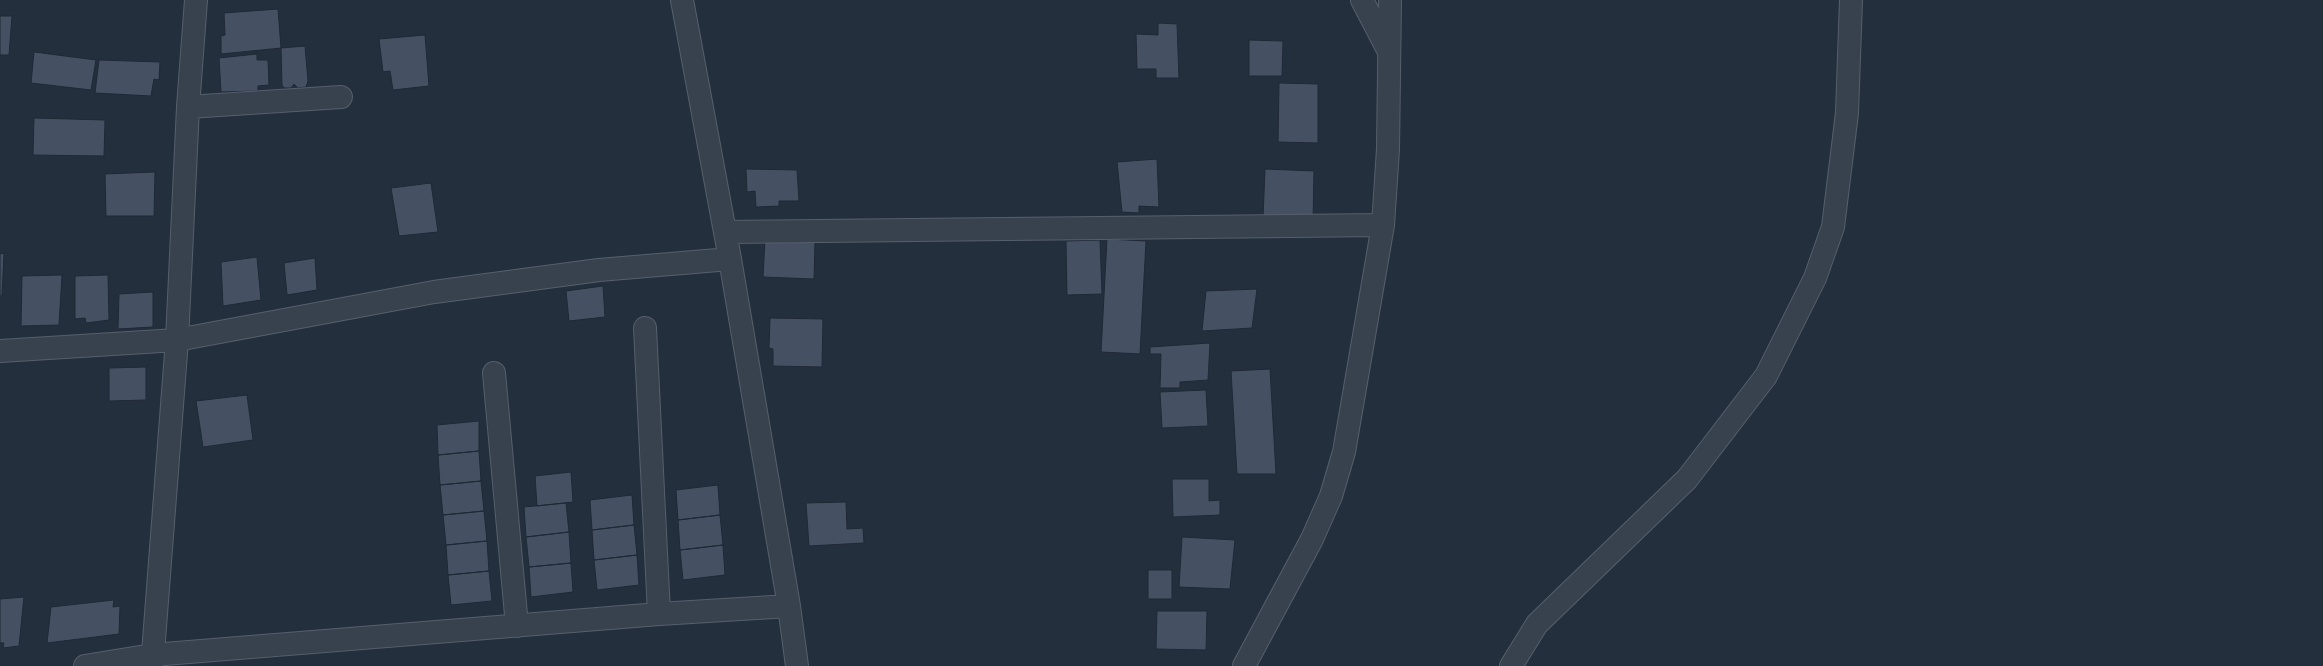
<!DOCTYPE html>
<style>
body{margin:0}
canvas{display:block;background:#242f3e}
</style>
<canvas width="2323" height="666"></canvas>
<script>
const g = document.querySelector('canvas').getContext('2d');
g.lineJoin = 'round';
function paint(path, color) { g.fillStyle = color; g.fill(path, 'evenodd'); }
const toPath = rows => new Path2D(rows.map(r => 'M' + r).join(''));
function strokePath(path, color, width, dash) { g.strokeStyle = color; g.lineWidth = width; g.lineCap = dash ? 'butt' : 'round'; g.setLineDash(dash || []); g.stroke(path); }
const building = toPath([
 [278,9,281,48,221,54,221,36,225,35,224,13,278,9],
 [0,16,12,16,9,55,0,55,0,16],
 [1158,23,1177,24,1179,78,1156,78,1156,69,1137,69,1136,34,1158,35,1158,23],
 [425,35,429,86,393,90,390,71,383,72,379,39,425,35],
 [1249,40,1283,41,1282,76,1249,76,1249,40],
 [305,46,308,81,306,87,298,88,294,84,291,88,284,88,282,85,281,48,305,46],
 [34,52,96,60,91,90,31,83,34,52],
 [257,54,257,60,268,60,269,85,258,86,258,91,221,92,219,58,257,54],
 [99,60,160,62,159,80,154,79,151,96,95,93,99,60],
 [1279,83,1318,84,1318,143,1278,142,1279,83],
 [34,118,105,120,104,156,33,155,34,118],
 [1157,159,1159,207,1139,206,1139,213,1122,212,1117,162,1157,159],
 [746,169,797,170,799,201,779,201,779,206,756,207,755,191,747,192,746,169],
 [1265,169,1314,171,1313,221,1263,218,1265,169],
 [155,172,154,216,106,216,105,174,155,172],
 [431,183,438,232,399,236,391,188,431,183],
 [1107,239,1146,241,1140,354,1101,352,1107,239],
 [765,240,815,241,814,279,763,277,765,240],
 [1100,240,1102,294,1067,295,1066,241,1100,240],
 [4,253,2,296,0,296,0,254,4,253],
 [257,257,261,300,223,306,221,262,257,257],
 [315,258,317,290,287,295,284,263,315,258],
 [62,275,59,325,21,326,22,276,62,275],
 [108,275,109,320,86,323,85,318,75,319,75,276,108,275],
 [603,286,605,317,569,321,566,291,603,286],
 [1257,289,1252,328,1202,331,1206,291,1257,289],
 [153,292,153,327,118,329,119,294,153,292],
 [770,318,823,319,822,367,773,366,773,349,769,348,770,318],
 [1210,343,1208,380,1180,382,1180,388,1160,388,1161,354,1150,354,1150,347,1210,343],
 [146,367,146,400,109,401,109,368,146,367],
 [1270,369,1276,474,1237,474,1231,371,1270,369],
 [1206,390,1208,426,1162,428,1160,392,1206,390],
 [247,395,253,440,203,447,196,401,247,395],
 [479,421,479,451,438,455,437,425,479,421],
 [479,451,481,481,440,485,438,455,479,451],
 [571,472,573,502,537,506,535,476,571,472],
 [1172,479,1209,479,1209,501,1220,500,1220,515,1173,517,1172,479],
 [481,481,484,511,443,515,440,485,481,481],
 [718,485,720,515,678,520,676,490,718,485],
 [632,495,634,525,592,530,590,500,632,495],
 [846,502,847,529,863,528,864,543,809,546,806,503,846,502],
 [566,503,569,532,526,537,524,507,566,503],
 [484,511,487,541,446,545,443,515,484,511],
 [720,515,723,545,680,550,678,520,720,515],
 [634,525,637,555,594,560,592,530,634,525],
 [569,532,571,563,529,567,526,537,569,532],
 [1182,537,1235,540,1230,589,1179,587,1182,537],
 [487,541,489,571,448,575,446,545,487,541],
 [723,545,725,575,683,580,680,550,723,545],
 [637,555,639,585,597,590,594,560,637,555],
 [571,563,573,592,531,597,529,567,571,563],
 [1148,570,1172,570,1172,599,1148,599,1148,570],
 [489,571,492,601,451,605,448,575,489,571],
 [24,597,19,646,3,648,4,643,0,643,0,599,24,597],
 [114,600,113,607,120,606,119,634,47,643,51,607,114,600],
 [1157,611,1207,611,1206,650,1156,649,1157,611]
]);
const minor = toPath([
 [682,0,730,259,789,606,797,666],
 [1362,0,1388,50],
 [188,107,341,97],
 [725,232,1383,225],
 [645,328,659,614],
 [0,351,177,340,434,292,599,270,730,259],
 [494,373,517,626],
 [85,666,152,655,659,614,789,606],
 [152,666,177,340,188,107,196,0],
 [1244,666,1312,539,1331,496,1344,452,1383,225,1388,149,1390,0],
 [1511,666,1537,624,1687,479,1766,376,1815,278,1833,227,1847,113,1851,0]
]);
paint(building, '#455162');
strokePath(building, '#1f2835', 1);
strokePath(minor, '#565f6c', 24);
strokePath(minor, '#38414e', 22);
</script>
